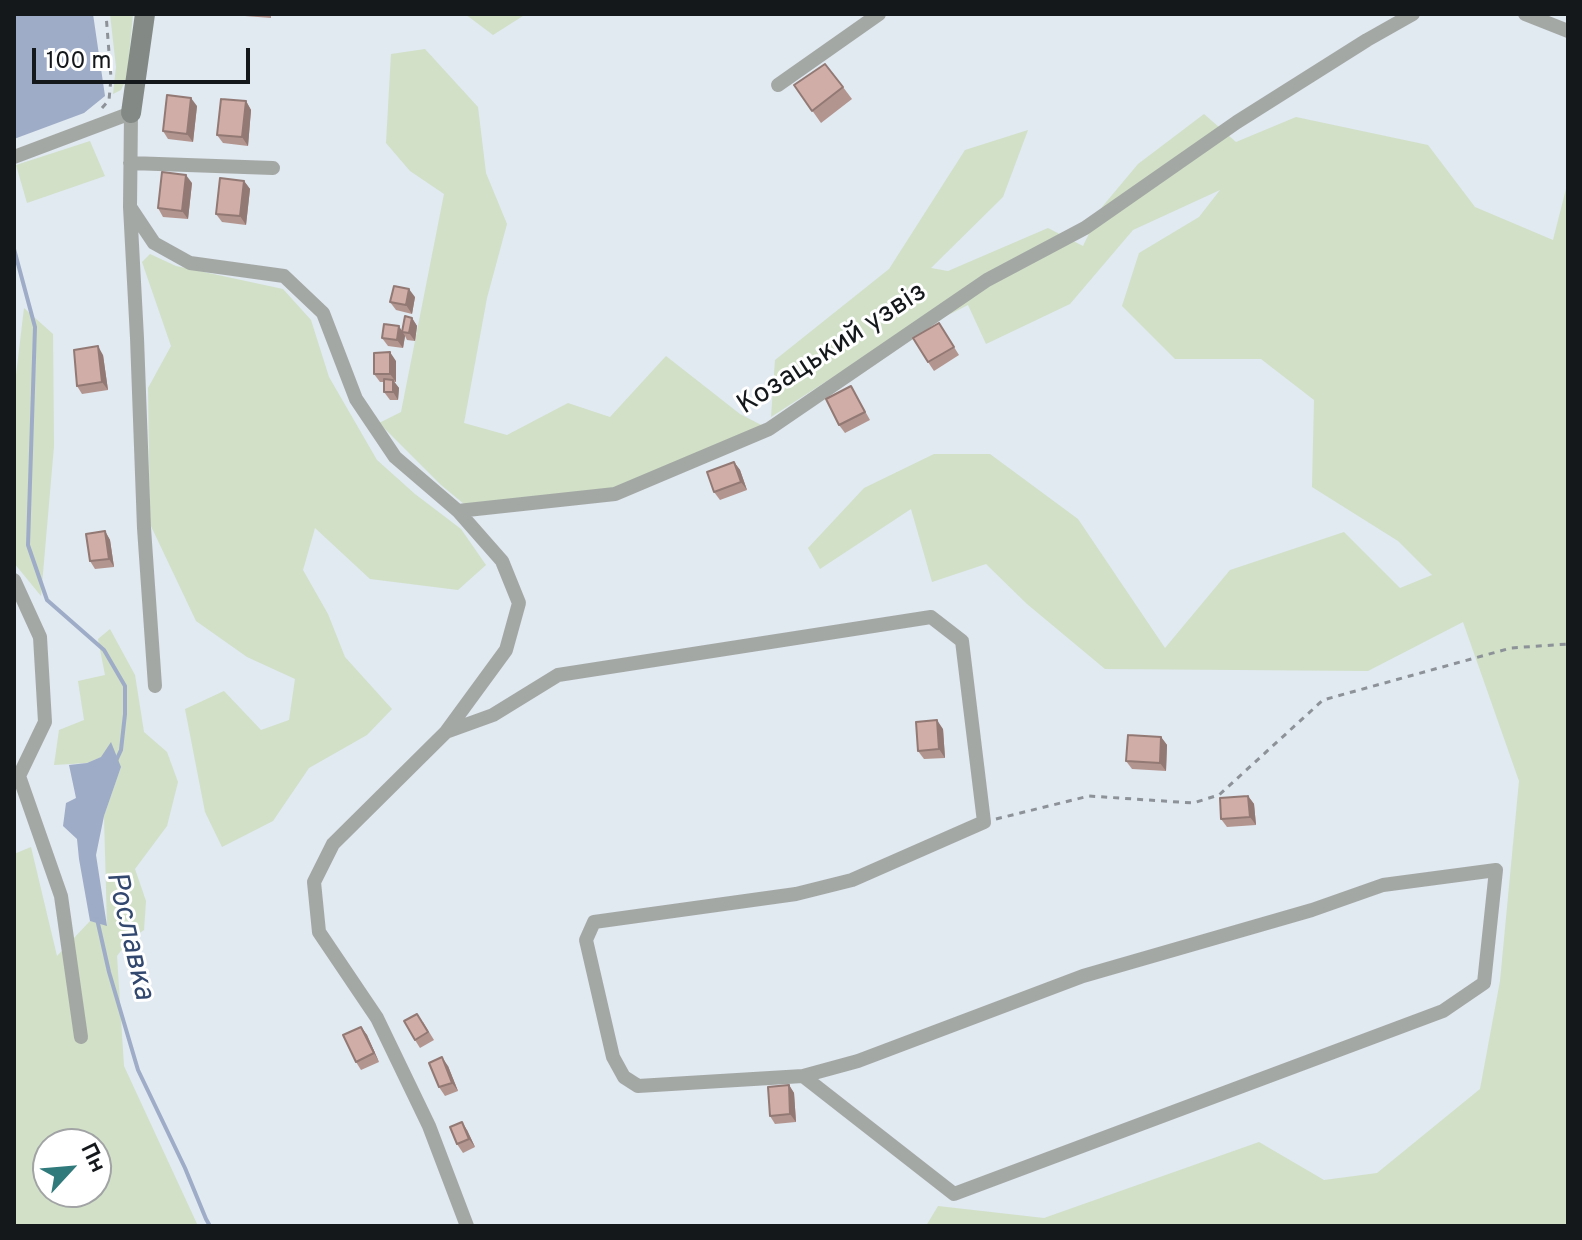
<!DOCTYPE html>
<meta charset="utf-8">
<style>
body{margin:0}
#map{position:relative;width:1582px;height:1240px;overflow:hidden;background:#e1e9f1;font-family:Overpass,sans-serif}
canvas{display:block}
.frame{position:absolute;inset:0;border:16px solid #15181b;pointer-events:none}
.north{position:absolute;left:32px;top:1128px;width:80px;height:80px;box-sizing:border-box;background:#fff;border:2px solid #a1a3a4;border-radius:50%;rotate:64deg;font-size:22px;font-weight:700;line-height:32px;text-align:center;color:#15181b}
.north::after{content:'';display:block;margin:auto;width:28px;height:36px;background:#317a7b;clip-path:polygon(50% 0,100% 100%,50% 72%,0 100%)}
.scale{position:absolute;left:32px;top:48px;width:218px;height:36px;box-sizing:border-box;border:4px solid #15181b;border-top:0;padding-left:10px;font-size:24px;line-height:28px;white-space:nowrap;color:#15181b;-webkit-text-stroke:6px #fff;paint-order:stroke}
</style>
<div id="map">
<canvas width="1582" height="1240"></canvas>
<div class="frame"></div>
<div class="north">Пн</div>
<div class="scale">100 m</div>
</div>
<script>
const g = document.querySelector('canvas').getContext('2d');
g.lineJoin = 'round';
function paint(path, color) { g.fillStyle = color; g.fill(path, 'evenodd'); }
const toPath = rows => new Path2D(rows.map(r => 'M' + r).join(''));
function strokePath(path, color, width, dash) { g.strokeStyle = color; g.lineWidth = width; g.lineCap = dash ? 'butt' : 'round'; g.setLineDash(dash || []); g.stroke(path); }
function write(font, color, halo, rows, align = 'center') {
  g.font = font + ' Overpass,sans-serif'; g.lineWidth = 6; g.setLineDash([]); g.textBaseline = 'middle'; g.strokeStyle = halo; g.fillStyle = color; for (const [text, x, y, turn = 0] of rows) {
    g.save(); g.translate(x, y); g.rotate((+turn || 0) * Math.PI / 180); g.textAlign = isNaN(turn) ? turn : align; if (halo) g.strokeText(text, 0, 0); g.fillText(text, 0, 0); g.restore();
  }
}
const green = toPath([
 [110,14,133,14,127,77,121,90,113,94,116,67],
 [465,14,526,14,493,35],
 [425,49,478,107,486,173,507,224,487,298,464,423,507,435,568,403,610,417,666,356,740,414,769,429,615,494,470,509,441,485,379,423,401,412,444,194,410,171,386,143,391,54],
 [1204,114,1236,142,1296,117,1428,145,1475,207,1553,240,1568,181,1568,1226,926,1226,938,1206,1044,1218,1259,1142,1324,1180,1377,1173,1480,1089,1500,981,1519,781,1463,622,1368,671,1105,669,1027,604,986,564,932,582,911,509,820,569,808,548,864,488,934,454,990,454,1078,519,1165,648,1230,570,1344,532,1400,588,1432,575,1398,541,1312,487,1314,400,1261,359,1175,359,1122,306,1139,253,1199,217,1220,190,1133,230,1070,304,986,344,968,305,861,359,771,417,775,360,889,269,965,150,1028,130,1003,197,931,268,948,271,1048,228,1083,246,1102,207,1138,164],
 [90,141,105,176,27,203,16,165],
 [150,254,176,266,283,289,311,320,329,377,377,460,415,494,461,529,486,565,458,590,370,579,315,528,303,570,328,614,345,657,392,709,367,735,309,768,273,821,222,847,205,812,185,709,224,691,261,730,289,720,295,679,247,657,196,621,150,524,148,388,171,346,142,262],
 [24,308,53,334,54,446,41,596,14,563,14,392],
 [110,629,135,675,144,732,167,752,178,782,167,826,135,869,146,901,144,930,129,940,117,956,124,1066,198,1226,14,1226,14,854,31,847,57,956,90,921,107,925,104,816,121,767,102,757,87,763,54,765,59,730,84,720,78,681,105,675,98,639],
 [48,1144,96,1144,96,1192,48,1192]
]);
const water = toPath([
 [14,14,93,14,105,96,84,113,14,139],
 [111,742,121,767,104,816,96,855,107,926,90,921,79,859,77,839,63,826,66,803,76,798,69,765,87,763,101,757]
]);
const stream = toPath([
 [14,249,35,327,28,545,47,600,104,650,125,686,125,714,121,750,115,763],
 [97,919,109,972,138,1070,185,1168,206,1219,210,1226]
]);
const path = toPath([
 [102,108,109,100,111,78,106,14],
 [996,819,1089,796,1193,803,1219,795,1323,700,1511,648,1568,644]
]);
const street = toPath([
 [1525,14,1568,31],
 [778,85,879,14],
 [14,157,131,113,130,207,154,243,190,263,284,276,323,313,356,399,395,457,458,511,502,561,519,603,506,650,446,732,333,844,314,882,319,932,377,1018,429,1126,467,1226],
 [130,163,273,168],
 [130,207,137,338,144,528,155,686],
 [458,511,615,494,769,429,987,280,1085,228,1237,122,1367,40,1413,14],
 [14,580,40,637,45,722,19,776,61,896,81,1037],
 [446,732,493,715,558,675,931,617,962,641,984,822,852,880,796,894,594,922,586,940,613,1057,624,1077,638,1086,803,1076,858,1061,1083,976,1312,910,1383,885,1496,870,1484,983,1443,1011,954,1194,803,1076]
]);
const secondary = toPath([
 [131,113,145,14]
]);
const wall = toPath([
 [243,14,271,14,271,18,245,16],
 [794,85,843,87,852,99,821,123],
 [246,101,251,110,248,146,223,143,217,135],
 [197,106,193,142,168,139,163,131],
 [244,181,250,189,246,225,222,222,216,214],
 [192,183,188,219,163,217,158,208],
 [415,297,412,314,396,310,390,302],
 [412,318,417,326,415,341,407,340,405,336,403,348,388,346,382,338,402,330],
 [944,331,959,355,934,371,928,362],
 [103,355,108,390,82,394,77,386],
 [396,361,396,382,394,382,399,388,398,400,390,400,384,392,384,382,380,382,374,374],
 [851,386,870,420,845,433,839,425],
 [734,462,740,470,747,490,720,500,714,492],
 [105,531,110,540,114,567,95,569,90,561],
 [943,729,945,758,924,759,918,751],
 [1161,737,1167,745,1166,771,1132,769,1126,761],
 [1248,796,1254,804,1256,825,1227,827,1221,819],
 [423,1022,434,1040,420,1048,415,1040],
 [361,1027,367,1035,379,1062,361,1070,356,1062],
 [448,1066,458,1091,445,1096,439,1087],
 [789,1085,794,1093,796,1122,775,1124,770,1116],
 [467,1130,475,1147,463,1153,457,1144]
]);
const shadedWall = toPath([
 [191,98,197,106,193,142,187,134],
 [246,101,251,110,248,146,242,137],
 [186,175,192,183,188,219,182,211],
 [244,181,250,189,246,225,240,216],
 [409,289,415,297,412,314,406,305],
 [412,318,417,326,415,341,409,333],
 [399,326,405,336,403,348,397,340],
 [98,346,103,355,108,390,102,382],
 [390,352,396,361,396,382,390,374],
 [393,380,399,388,398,400,393,392],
 [734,462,740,470,747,490,741,482],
 [105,531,110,540,114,567,109,559],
 [937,720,943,729,945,758,939,749],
 [1161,737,1167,745,1166,771,1160,763],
 [1248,796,1254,804,1256,825,1250,817],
 [361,1027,367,1035,379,1062,374,1053],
 [442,1057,448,1066,458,1091,452,1083],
 [789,1085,794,1093,796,1122,790,1114],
 [462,1122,467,1130,475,1147,469,1139]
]);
const building = toPath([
 [825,64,843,87,812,111,794,85,825,64],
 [167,95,191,98,187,134,163,131,167,95],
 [221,99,246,101,242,137,217,135,221,99],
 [162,172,186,175,182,211,158,208,162,172],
 [220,178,244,181,240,216,216,214,220,178],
 [394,286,409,289,406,305,390,302,394,286],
 [405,316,412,318,409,333,402,332,405,316],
 [939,323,954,347,928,362,913,338,939,323],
 [384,324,399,326,397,340,382,338,384,324],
 [98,346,102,382,77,386,74,350,98,346],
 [390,352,390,374,374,374,374,353,390,352],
 [384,379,393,380,393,392,384,392,384,379],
 [851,386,865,412,839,425,826,399,851,386],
 [734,462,741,482,714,492,707,472,734,462],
 [105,531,109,559,90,561,86,534,105,531],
 [937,720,939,749,918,751,916,722,937,720],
 [1128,735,1161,737,1160,763,1126,761,1128,735],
 [1248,796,1250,817,1221,819,1220,798,1248,796],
 [417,1014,428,1032,415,1040,404,1021,417,1014],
 [361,1027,374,1053,356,1062,343,1035,361,1027],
 [442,1057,452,1083,439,1087,429,1063,442,1057],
 [789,1085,790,1114,770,1116,768,1087,789,1085],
 [462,1122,469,1139,457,1144,450,1127,462,1122]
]);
const streetNames = [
 ["Козацький узвіз",833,350,-33]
];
const waterNames = [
 ["Рославка",128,936,77]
];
paint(green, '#d1e0c7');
paint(water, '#9eacc7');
strokePath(stream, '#9eacc7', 4);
strokePath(path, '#8c9298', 3, [6, 6]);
strokePath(street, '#a4a8a5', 14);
strokePath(secondary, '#838985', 20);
paint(wall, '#b3958f');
paint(shadedWall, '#927974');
paint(building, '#d0ada6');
strokePath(building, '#927974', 2);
write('28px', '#15181b', '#fff', streetNames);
write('italic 30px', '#33486f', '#fff', waterNames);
</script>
